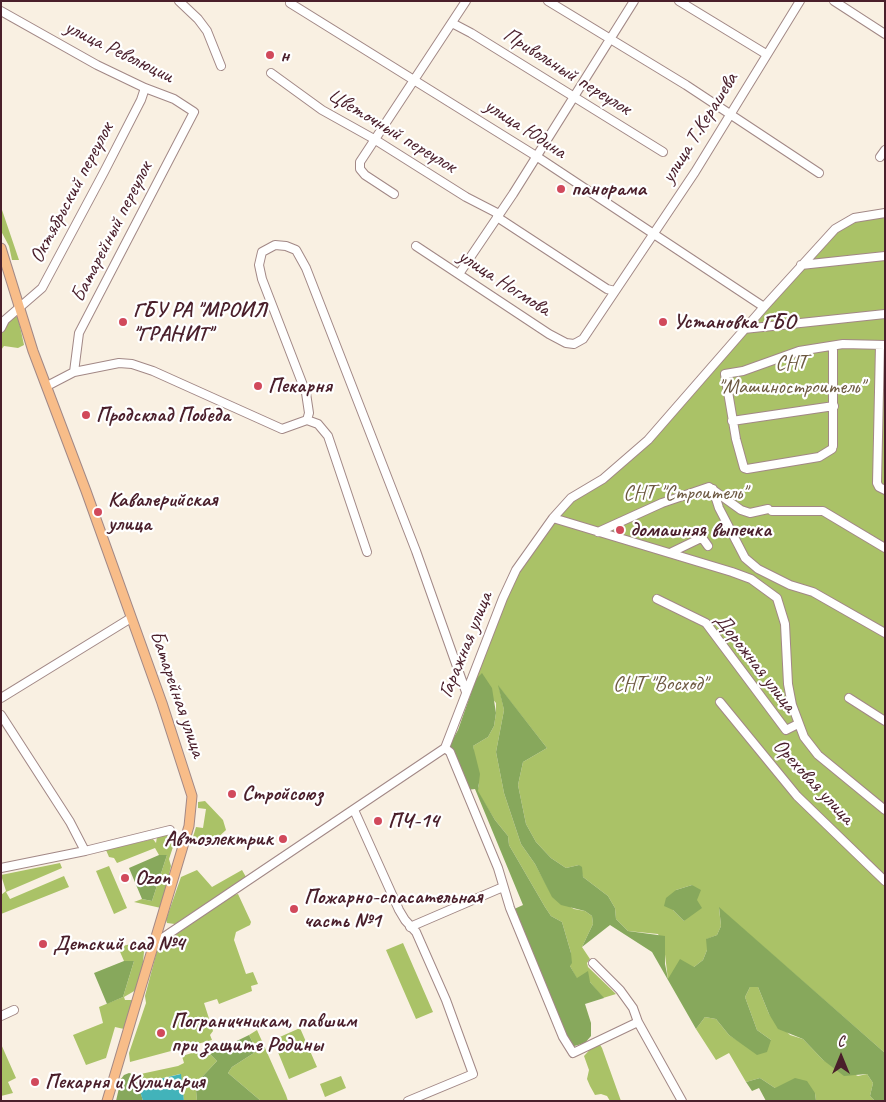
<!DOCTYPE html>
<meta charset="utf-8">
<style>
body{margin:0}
#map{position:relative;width:886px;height:1102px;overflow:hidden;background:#f9f0e2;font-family:Caveat,sans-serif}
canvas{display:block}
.frame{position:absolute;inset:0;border:2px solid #4a1f2b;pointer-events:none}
.north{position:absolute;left:816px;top:1032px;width:50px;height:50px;-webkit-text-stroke:4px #fff;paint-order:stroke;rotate:0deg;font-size:14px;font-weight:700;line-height:20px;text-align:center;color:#4a1f2b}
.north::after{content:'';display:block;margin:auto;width:18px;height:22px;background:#4a1f2b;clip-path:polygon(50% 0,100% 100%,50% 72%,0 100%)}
</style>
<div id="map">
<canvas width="886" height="1102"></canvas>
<div class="frame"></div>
<div class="north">С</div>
</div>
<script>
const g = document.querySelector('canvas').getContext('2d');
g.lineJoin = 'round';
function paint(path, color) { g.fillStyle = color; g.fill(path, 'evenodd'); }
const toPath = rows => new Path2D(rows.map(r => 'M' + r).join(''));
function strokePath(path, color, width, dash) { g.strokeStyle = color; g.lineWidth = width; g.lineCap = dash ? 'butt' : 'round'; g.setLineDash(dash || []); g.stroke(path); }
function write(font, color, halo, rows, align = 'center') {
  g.font = font + ' Caveat,sans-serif'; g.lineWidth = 4.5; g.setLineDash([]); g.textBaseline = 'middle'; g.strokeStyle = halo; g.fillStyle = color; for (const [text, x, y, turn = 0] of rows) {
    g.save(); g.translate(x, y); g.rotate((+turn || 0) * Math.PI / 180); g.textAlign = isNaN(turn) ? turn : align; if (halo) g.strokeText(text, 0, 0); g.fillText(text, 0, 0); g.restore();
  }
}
const green = toPath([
 [1,207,19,260,12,260,9,246,1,231],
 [885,213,885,1053,719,908,721,926,717,935,707,939,707,950,703,960,694,967,668,980,664,946,658,934,628,931,616,919,615,908,608,896,583,877,579,865,566,868,551,858,536,842,526,824,518,785,523,762,547,748,499,687,504,710,496,752,504,793,521,844,535,864,553,897,574,909,585,911,592,916,593,924,582,947,590,959,587,963,588,967,616,994,603,998,590,982,577,979,570,966,571,953,562,922,551,916,545,907,509,845,508,836,495,820,477,791,479,785,473,746,488,737,494,726,496,713,496,703,476,679,516,570,562,508,603,479,648,440,843,223],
 [692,885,697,900,684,921,673,910,676,890],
 [13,316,18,317,24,345,18,348,4,346,1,350,1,333,9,319],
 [205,801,223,820,226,830,212,843,201,847,196,844,193,837,196,827,203,828,206,809,198,808,198,802],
 [175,833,180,837,178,846,173,847,169,859,171,866,161,908,134,902,142,899,152,901,167,855,159,855,155,848,117,863,114,858,109,857,106,850,153,839,156,843,157,837],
 [60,863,62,868,6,892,10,899,64,876,69,887,1,914,1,895,6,891,1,875],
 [109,866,127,908,114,914,96,871],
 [197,870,212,887,242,870,246,877,175,924,167,923,166,920,181,877],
 [238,894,251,922,250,925,236,932,234,940,246,974,253,972,258,984,251,986,252,991,219,1004,217,999,204,1003,213,1031,210,1035,212,1040,130,1062,129,1053,146,1003,145,996,158,947,233,895],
 [140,942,149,945,144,952,142,972,136,990,124,997,125,1000,133,1000,124,1029,115,1027,106,1058,86,1065,73,1035,103,1023,99,1007,123,997,134,961,124,961,118,947],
 [403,943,433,1012,416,1019,386,950],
 [750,987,758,987,769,1014,790,1035,803,1039,823,1060,858,1076,867,1074,873,1083,870,1096,875,1101,816,1101,815,1093,775,1088,760,1078,746,1082,729,1053,716,1060,696,1029,705,1017,716,1019,729,1035,740,1042,771,1040,757,1030,745,997],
 [300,1028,317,1067,289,1079,273,1040],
 [257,1030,286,1095,288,1101,261,1101,228,1073,232,1067,257,1051,249,1035],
 [599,1043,602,1048,621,1101,610,1101,607,1096,601,1094,595,1095,590,1086,587,1079,589,1070,584,1056,594,1045],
 [1,1044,16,1078,8,1082,13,1093,1,1096],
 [192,1053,210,1054,217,1061,201,1078,196,1090,197,1101,184,1101,180,1074,138,1084,136,1075,178,1066,184,1063,182,1056],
 [341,1076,346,1088,325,1097,320,1084]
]);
const forest = toPath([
 [482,673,492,688,496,713,494,726,488,737,473,746,480,774,478,791,495,820,508,836,509,845,545,907,551,916,562,922,571,953,572,963,570,966,577,978,588,971,590,982,604,998,585,1004,591,1023,591,1036,585,1043,571,1047,512,910,523,905,475,789,467,790,449,746,458,730,476,679],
 [498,685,547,748,523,762,518,785,526,824,536,842,551,858,566,868,579,865,582,867,583,877,608,896,615,908,616,919,628,931,665,936,665,964,668,979,680,959,694,967,703,960,707,950,706,939,717,935,721,926,719,907,885,1053,885,1101,875,1101,870,1096,873,1083,867,1074,844,1076,823,1060,803,1039,778,1029,769,1014,758,987,750,987,745,997,757,1030,771,1040,767,1052,757,1055,729,1035,716,1019,705,1017,696,1029,652,952,610,925,582,947,593,924,592,916,585,911,561,905,552,897,535,864,521,844,504,793,496,752,504,710],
 [159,855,167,855,152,901,142,899,129,868],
 [692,885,701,890,697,900,702,908,684,921,673,910,664,906,666,898,676,890],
 [124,961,134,961,123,997,107,1004,94,973],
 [249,1035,257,1051,232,1067,228,1073,261,1101,197,1101,196,1090,201,1078,217,1061,210,1054],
 [129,1073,136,1075,143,1101,116,1101,121,1079,124,1075],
 [760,1078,775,1088,795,1078,807,1081,815,1093,816,1101,766,1101,759,1088,752,1091,746,1082]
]);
const water = toPath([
 [181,1074,184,1101,143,1101,138,1084]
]);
const minor = toPath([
 [179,1,198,19,207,31,221,66],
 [548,1,686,85,819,173],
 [679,1,766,54],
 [834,1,885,34],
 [290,3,536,156,764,307],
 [1,11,97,65,145,88,174,99,194,112,79,333,74,372],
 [452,23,471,33,663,152],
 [271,73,322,110,374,139,466,197,499,214],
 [880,157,885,150],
 [394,194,365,175,360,169,360,162,466,1],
 [497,217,607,289,615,291],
 [416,246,549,334,566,343,574,344,583,339,695,172,800,1],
 [801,265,885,256],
 [459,274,513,194,634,1],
 [1,328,5,320,42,288,104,172,141,100,145,88],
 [744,329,885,314],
 [880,345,877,483,879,487,885,490],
 [833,346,833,446],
 [47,386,74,372,119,363,132,364,153,371,282,429,307,420,309,413,306,393,262,279,259,265,262,252,275,245,286,246,296,250,306,268,416,551,466,692],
 [307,420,318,424,328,436,367,552],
 [732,421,834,406],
 [832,449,819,457,747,469,744,468,736,439,725,374,743,371,799,351,843,344,885,345],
 [713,489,719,508,745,558,758,569,790,585,813,592,885,633],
 [772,511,823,511,885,548],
 [553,518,732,572,751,579,777,598,785,624,788,684,792,705,804,737,818,755,885,810],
 [598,532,662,503,709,487,741,510,750,513,768,509],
 [670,553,699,539,703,539,708,546],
 [657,599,706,623,786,730,798,724],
 [1,698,131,618],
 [849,698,885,721],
 [720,702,797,796,885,881],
 [1,715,70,822,85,851],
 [445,748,450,752,498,868,510,908,563,1037,573,1053,638,1022],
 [354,810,399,910,405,920,416,932,446,1000,473,1074,408,1101],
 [1,868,85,851,170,830],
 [410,927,503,887],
 [155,943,445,748,503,598,516,570,553,518,571,498,603,479,648,440,764,307,835,229,854,218,885,213],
 [593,963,620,990,633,1008,638,1022,682,1101],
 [1,1016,14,1010]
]);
const major = toPath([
 [1,248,33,351,86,491,162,703,192,796,189,826,107,1101]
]);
const markers = [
 [270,55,5,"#d1495b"],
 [561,189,5,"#d1495b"],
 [123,322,5,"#d1495b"],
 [663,322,5,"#d1495b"],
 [258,386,5,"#d1495b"],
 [86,415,5,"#d1495b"],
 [98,512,5,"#d1495b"],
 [620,530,5,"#d1495b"],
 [232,794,5,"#d1495b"],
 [378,821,5,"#d1495b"],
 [283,839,5,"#d1495b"],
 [125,878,5,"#d1495b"],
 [294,909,5,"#d1495b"],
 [43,944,5,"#d1495b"],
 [161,1033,5,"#d1495b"],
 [35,1082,5,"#d1495b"]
];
const streetNames = [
 ["улица Революции",119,52,26],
 ["Привольный переулок",567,72,32],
 ["улица Т.Керашева",700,128,-58],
 ["улица Юдина",525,129,33],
 ["Цветочный переулок",392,131,31],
 ["Октябрьский переулок",72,193,-62],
 ["Батарейный переулок",112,232,-63],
 ["улица Ногмова",504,283,33],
 ["Гаражная улица",466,645,-68],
 ["Дорожная улица",755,663,52],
 ["Батарейная улица",177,694,71],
 ["Ореховая улица",813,782,47]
];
const poiNames = [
 ["н",280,55],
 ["панорама",571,189],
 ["ГБУ РА \"МРОИЛ",133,310],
 ["\"ГРАНИТ\"",133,334],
 ["Установка ГБО",673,322],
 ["Пекарня",268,386],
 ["Продсклад Победа",96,415],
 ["Кавалерийская",108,500],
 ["улица",108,524],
 ["домашняя выпечка",630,530],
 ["Стройсоюз",242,794],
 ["ПЧ-14",388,821],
 ["Автоэлектрик",273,839,"right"],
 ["Ozon",135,878],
 ["Пожарно-спасательная",304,897],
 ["часть №1",304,921],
 ["Детский сад №4",53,944],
 ["Пограничникам, павшим",171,1021],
 ["при защите Родины",171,1045],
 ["Пекарня и Кулинария",45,1082]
];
const parkNames = [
 ["СНТ",791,363],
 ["\"Машиностроитель\"",791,387],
 ["СНТ \"Строитель\"",685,493],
 ["СНТ \"Восход\"",660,684]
];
paint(green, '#aac267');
paint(forest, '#87a85c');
paint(water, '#42b3ba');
strokePath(minor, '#a28886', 10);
strokePath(major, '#a28886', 11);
strokePath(minor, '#fff', 8);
strokePath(major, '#f8bd89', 9);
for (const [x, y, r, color] of markers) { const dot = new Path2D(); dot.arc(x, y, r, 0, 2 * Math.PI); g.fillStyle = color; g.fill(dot); strokePath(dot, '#fff', 2); }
write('21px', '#4a1f2b', '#fff', streetNames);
write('bold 21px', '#4a1f2b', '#fff', poiNames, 'left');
write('21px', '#6c5840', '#fff', parkNames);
</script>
